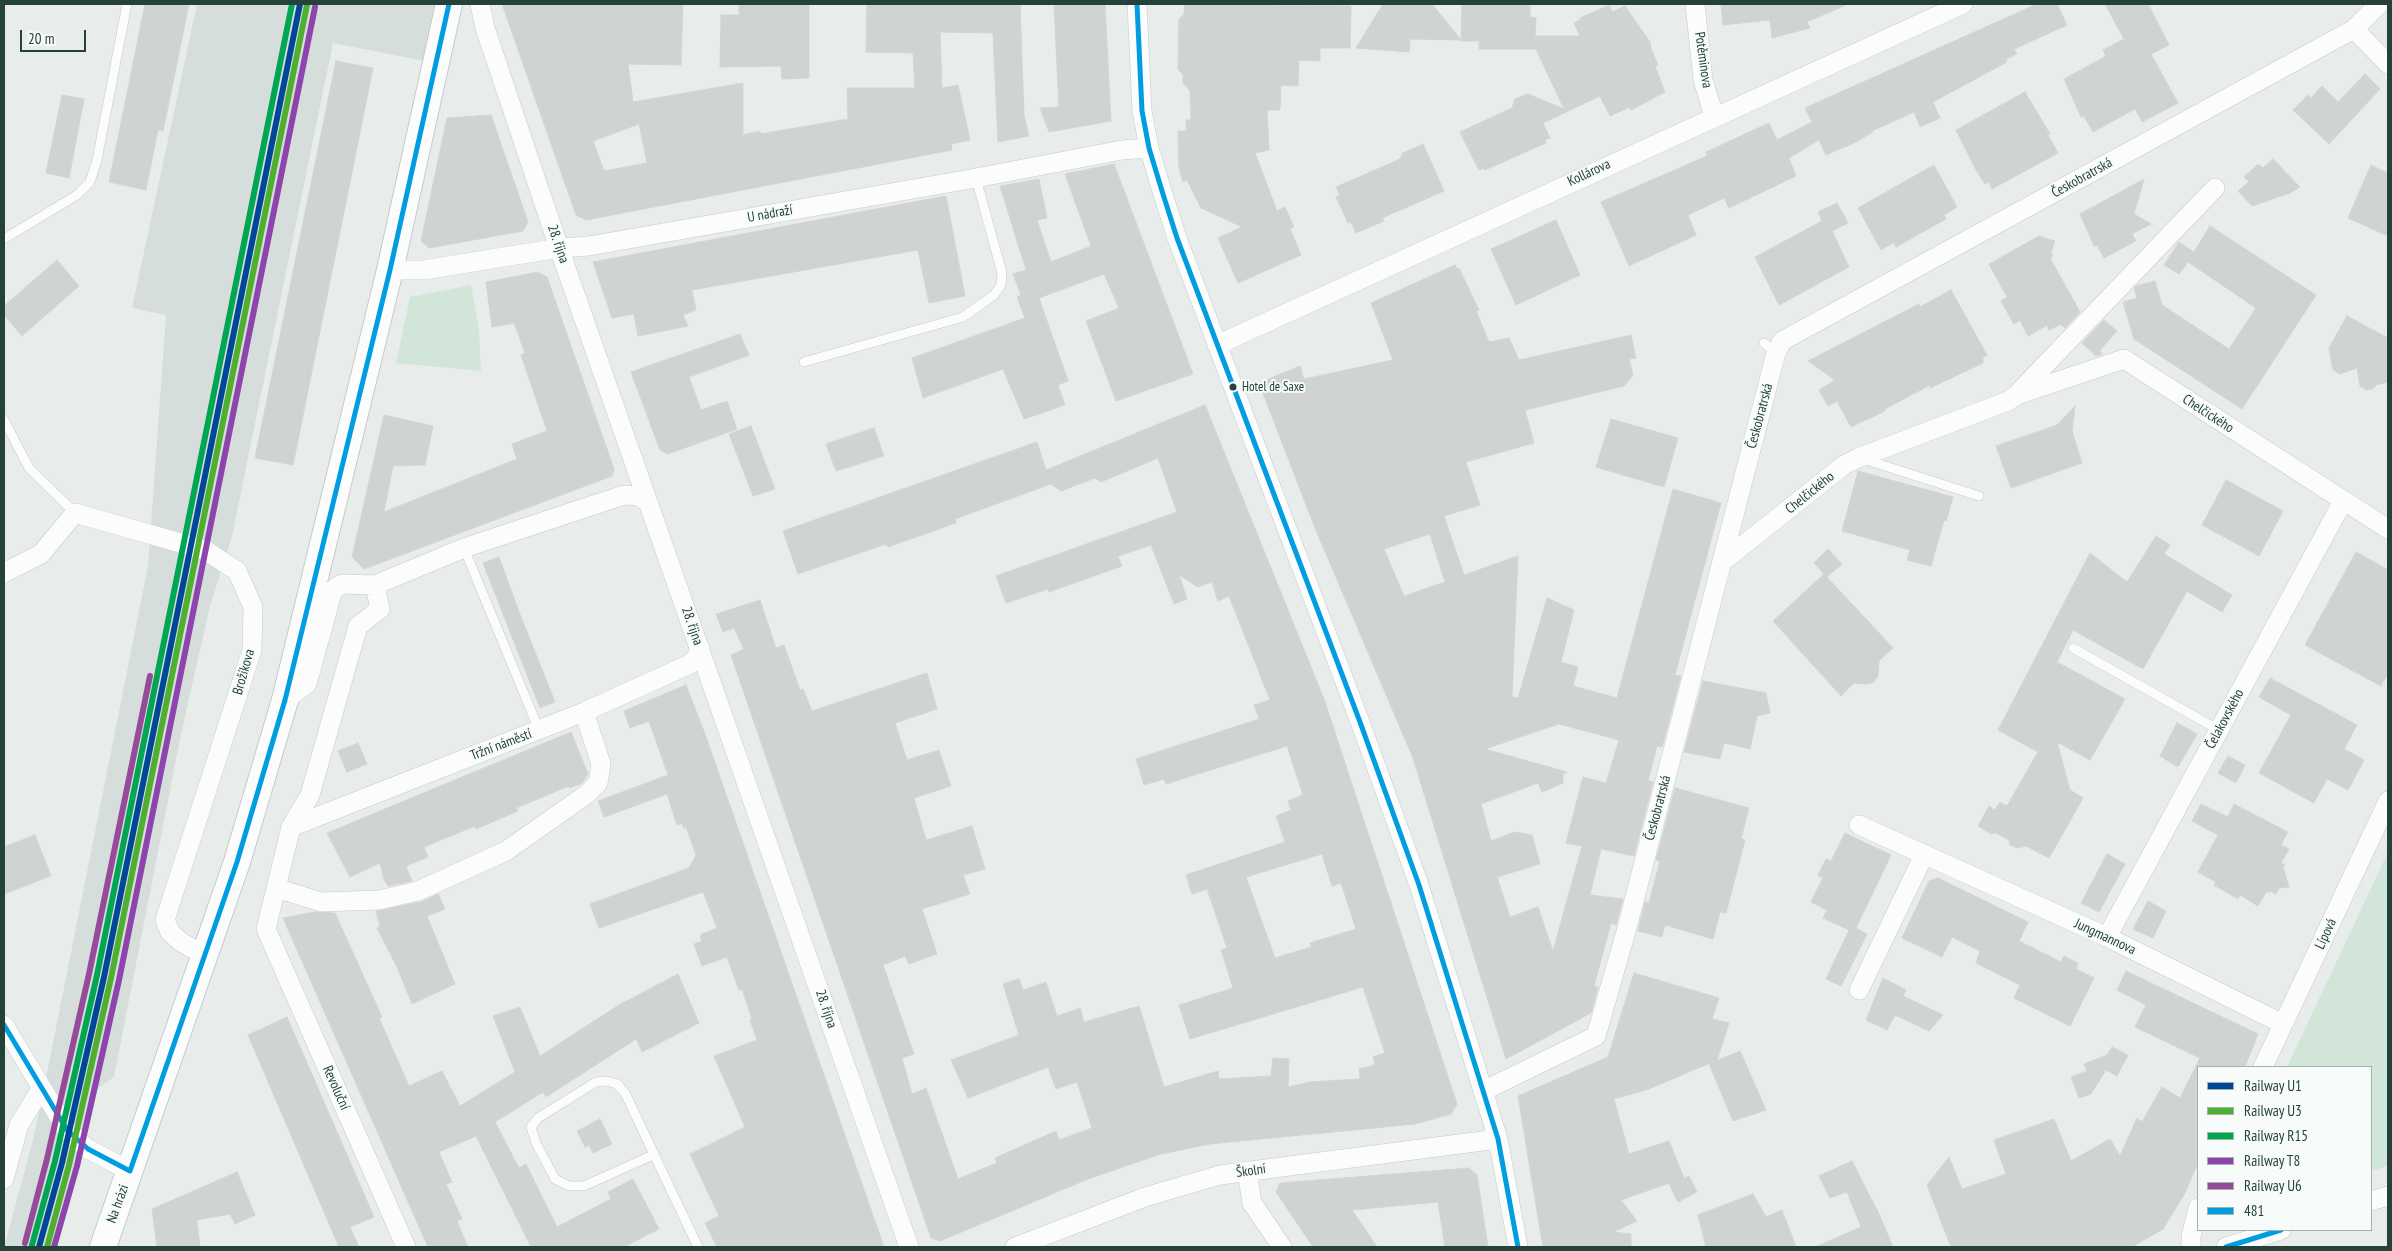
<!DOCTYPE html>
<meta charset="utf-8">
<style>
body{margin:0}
#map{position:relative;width:2392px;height:1251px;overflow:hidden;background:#e8edeb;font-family:"PT Sans Narrow",sans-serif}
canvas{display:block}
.frame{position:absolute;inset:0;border:5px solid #24423a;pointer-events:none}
.legend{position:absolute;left:2197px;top:1066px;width:175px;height:165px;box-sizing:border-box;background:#f7fbf9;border:1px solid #a3b1ad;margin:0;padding:6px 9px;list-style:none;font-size:15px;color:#24423a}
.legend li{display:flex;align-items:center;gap:10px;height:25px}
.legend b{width:25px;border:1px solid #a3b1ad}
.scale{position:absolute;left:20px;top:30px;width:66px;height:22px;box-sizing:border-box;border:2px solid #24423a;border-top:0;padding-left:6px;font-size:15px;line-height:18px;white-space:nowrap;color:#24423a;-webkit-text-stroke:4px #f7fbf9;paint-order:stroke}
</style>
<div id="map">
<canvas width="2392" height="1251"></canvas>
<div class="frame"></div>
<ul class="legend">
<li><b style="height:6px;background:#00479a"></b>Railway U1</li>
<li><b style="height:6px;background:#50af30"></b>Railway U3</li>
<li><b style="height:6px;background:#00a651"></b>Railway R15</li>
<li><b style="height:6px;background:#8e44ad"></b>Railway T8</li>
<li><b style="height:6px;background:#954b9a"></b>Railway U6</li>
<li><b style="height:6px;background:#009ee0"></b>481</li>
</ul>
<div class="scale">20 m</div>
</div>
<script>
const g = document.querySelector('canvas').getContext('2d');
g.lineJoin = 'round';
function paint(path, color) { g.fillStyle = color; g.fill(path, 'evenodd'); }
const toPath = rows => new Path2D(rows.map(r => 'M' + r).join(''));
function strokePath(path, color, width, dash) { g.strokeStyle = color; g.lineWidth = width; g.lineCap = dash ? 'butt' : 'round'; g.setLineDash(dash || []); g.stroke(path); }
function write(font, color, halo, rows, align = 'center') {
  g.font = font + ' "PT Sans Narrow",sans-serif'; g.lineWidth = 4; g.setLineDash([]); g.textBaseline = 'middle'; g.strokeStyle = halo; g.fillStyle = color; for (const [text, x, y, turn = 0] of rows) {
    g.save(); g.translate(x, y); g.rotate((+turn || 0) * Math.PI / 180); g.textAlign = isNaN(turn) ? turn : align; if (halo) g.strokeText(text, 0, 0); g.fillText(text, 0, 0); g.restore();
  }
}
const built = toPath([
 [197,4,436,4,425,61,333,43,232,536,210,606,181,734,114,1077,97,1089,82,1156,57,1247,4,1247,32,1144,46,1078,148,566,166,315,132,308]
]);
const green = toPath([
 [471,285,479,329,481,371,396,363,410,297],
 [2388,852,2388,1166,2371,1171,2371,1067,2287,1067]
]);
const building = toPath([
 [145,4,189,4,163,131,158,130,146,190,109,182,145,4],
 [502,4,683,4,681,65,628,64,633,102,743,83,743,135,760,131,760,134,848,119,847,88,915,88,913,53,866,52,867,4,1020,4,1024,115,1029,136,998,142,993,33,940,32,942,88,958,85,970,140,951,144,952,150,586,220,576,215,502,4],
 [639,124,647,163,604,171,593,141,639,124],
 [739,4,809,4,809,78,782,79,781,66,720,67,721,15,739,15,739,4],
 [1054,4,1105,4,1111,121,1049,132,1040,108,1059,107,1054,4],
 [1185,4,1351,6,1350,48,1320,48,1320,61,1299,60,1298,86,1281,85,1280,110,1267,110,1269,150,1255,153,1277,211,1285,207,1294,227,1290,229,1301,255,1238,283,1218,238,1242,227,1201,208,1187,180,1183,182,1179,169,1178,131,1186,131,1186,120,1191,120,1190,91,1183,83,1183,75,1178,69,1179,19,1184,14,1185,4],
 [1383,4,1432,4,1461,40,1410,39,1409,52,1356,48,1383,4],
 [1462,4,1530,4,1530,17,1536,18,1535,36,1580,36,1574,23,1580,20,1580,18,1609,5,1612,12,1625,6,1650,42,1651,49,1658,65,1655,66,1665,92,1631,110,1630,107,1610,116,1600,96,1543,123,1550,138,1545,140,1546,143,1485,170,1484,168,1479,170,1460,132,1512,108,1515,99,1528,94,1564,109,1535,47,1535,49,1479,49,1479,41,1461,41,1462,4],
 [1721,4,1848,4,1807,22,1810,28,1772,38,1770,20,1723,25,1721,4],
 [2037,4,2057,4,2067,25,2014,49,2017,54,2006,59,2007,62,1933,102,1940,118,1920,127,1914,112,1872,131,1873,132,1854,143,1826,155,1819,140,1789,158,1796,176,1729,208,1724,198,1688,215,1696,235,1629,266,1601,202,1707,156,1706,152,1769,123,1777,140,1812,122,1805,108,2037,4],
 [2105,4,2148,4,2169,45,2151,54,2178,103,2142,122,2135,109,2093,132,2084,116,2081,117,2064,79,2106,56,2103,50,2124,39,2105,4],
 [336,61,373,68,293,465,255,458,336,61],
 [2365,74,2380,89,2329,144,2293,110,2308,95,2311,98,2322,86,2338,102,2365,74],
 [2025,92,2050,134,2048,135,2058,153,1992,189,1989,182,1985,184,1975,168,1956,130,2025,92],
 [62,95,84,99,69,178,46,173,62,95],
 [491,115,528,222,523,231,429,248,421,241,447,118,491,115],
 [1423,144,1444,191,1382,218,1384,221,1356,233,1351,222,1348,223,1336,197,1340,195,1336,187,1400,159,1403,153,1423,144],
 [2273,159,2300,187,2290,193,2252,206,2238,191,2249,182,2244,177,2258,164,2263,168,2273,159],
 [1114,164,1193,374,1116,401,1086,321,1119,308,1104,274,1039,298,1068,381,1058,385,1065,405,1024,419,1003,369,923,398,912,358,1025,318,1017,297,1021,295,1013,274,1026,270,1000,186,1039,179,1047,218,1037,220,1051,262,1091,246,1065,174,1114,164],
 [1934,165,1957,207,1944,215,1946,219,1896,247,1894,242,1881,250,1858,208,1934,165],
 [2371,165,2388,173,2388,236,2348,218,2371,165],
 [2144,179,2134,214,2151,224,2132,234,2136,241,2104,258,2097,245,2094,246,2080,214,2144,179],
 [946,196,965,296,929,303,918,250,692,290,696,310,683,315,688,326,638,336,634,314,612,318,593,262,946,196],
 [1837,203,1848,223,1832,231,1849,267,1779,305,1755,257,1822,221,1818,212,1837,203],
 [1556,220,1580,275,1516,305,1491,249,1556,220],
 [2210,226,2316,295,2242,409,2134,339,2123,302,2137,298,2134,288,2136,286,2155,281,2162,305,2229,349,2256,308,2188,262,2179,274,2164,265,2179,242,2194,252,2210,226],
 [2039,236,2055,241,2051,252,2053,256,2050,258,2080,312,2065,328,2061,324,2049,330,2047,325,2028,336,2020,320,2014,324,2001,301,2007,297,1989,264,2039,236],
 [57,260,79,286,22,336,4,315,4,306,57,260],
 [1455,265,1457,269,1459,268,1479,310,1476,311,1489,342,1509,338,1519,360,1631,335,1636,358,1629,359,1633,375,1624,386,1525,410,1534,443,1466,462,1480,505,1444,516,1464,575,1518,556,1512,697,1518,698,1547,598,1574,610,1561,662,1578,667,1573,686,1617,698,1673,489,1721,503,1675,675,1681,676,1662,747,1657,746,1648,781,1653,782,1634,856,1601,849,1590,895,1623,899,1616,925,1611,923,1594,986,1598,987,1591,1013,1506,1059,1413,758,1315,528,1259,383,1300,366,1304,379,1393,360,1371,303,1455,265],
 [1430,534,1445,582,1404,596,1384,549,1430,534],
 [1559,724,1619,740,1606,783,1583,777,1566,843,1582,846,1553,951,1538,907,1510,917,1497,877,1540,864,1532,835,1515,832,1491,841,1481,804,1538,783,1542,792,1563,783,1563,774,1567,772,1485,749,1559,724],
 [538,272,547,277,614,469,612,476,364,569,352,557,384,415,433,426,425,465,393,466,384,512,517,459,512,444,547,431,521,355,525,353,514,323,492,327,486,282,538,272],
 [1951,290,1987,355,1983,357,1983,363,1930,388,1930,385,1885,409,1885,411,1851,427,1837,401,1828,406,1819,390,1835,380,1808,361,1919,304,1920,307,1951,290],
 [2347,316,2388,338,2388,382,2376,385,2374,388,2367,390,2360,386,2357,368,2340,374,2333,370,2329,348,2347,316],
 [2104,320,2117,331,2100,350,2102,354,2096,356,2082,343,2104,320],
 [740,334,749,355,689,377,701,410,727,401,737,429,668,454,660,450,631,372,740,334],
 [1205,405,1324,699,1457,1104,1451,1114,1415,1124,1210,1144,1161,1154,1088,1179,940,1241,931,1238,731,655,744,649,734,628,723,632,716,614,760,600,776,648,784,645,800,690,803,689,812,711,927,673,937,709,895,723,907,760,939,750,951,786,914,798,926,840,972,826,985,869,963,875,970,894,922,909,937,954,909,964,905,956,883,965,914,1054,902,1058,912,1094,926,1088,958,1179,997,1163,995,1158,1056,1131,1059,1140,1092,1128,1077,1082,1056,1089,1048,1067,968,1098,951,1060,1019,1035,1003,984,1019,979,1023,990,1046,982,1057,1016,1080,1008,1084,1022,1139,1006,1164,1087,1218,1071,1219,1079,1271,1076,1273,1058,1289,1059,1288,1087,1310,1082,1360,1079,1359,1069,1375,1065,1373,1057,1385,1053,1363,987,1190,1039,1179,1005,1233,988,1221,950,1227,948,1207,889,1192,894,1186,875,1285,842,1276,816,1291,810,1288,801,1303,795,1287,746,1166,784,1164,779,1144,785,1136,759,1259,719,1254,705,1270,700,1229,596,1218,601,1212,582,1198,587,1179,575,1187,599,1174,604,1151,545,1118,556,1122,566,1049,592,1048,589,1006,603,996,576,1177,512,1158,458,1101,482,1095,478,1061,491,1051,484,955,519,956,523,888,547,886,544,798,574,783,531,1037,442,1046,470,1205,405],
 [1322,854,1332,886,1341,883,1356,929,1310,943,1311,947,1275,958,1246,877,1322,854],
 [2075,406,2072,431,2082,463,2011,488,1996,446,2057,425,2075,406],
 [1611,419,1678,438,1664,487,1596,467,1611,419],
 [751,426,775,489,753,496,729,434,751,426],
 [874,428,884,456,836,471,826,444,874,428],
 [1858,471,1953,497,1946,521,1944,520,1931,566,1907,560,1910,550,1842,531,1858,471],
 [2226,480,2283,511,2259,556,2202,525,2226,480],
 [2156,536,2170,545,2164,554,2232,595,2222,612,2187,591,2143,669,2073,630,2057,662,2125,699,2090,760,2057,742,2070,790,2083,798,2049,858,2026,846,2017,848,2010,845,2009,840,1996,833,1991,834,1978,826,1989,806,1995,810,2000,802,2007,806,2038,752,1998,730,2090,553,2127,582,2156,536],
 [1828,549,1842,564,1827,577,1814,563,1828,549],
 [2356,552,2388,570,2388,673,2381,686,2305,645,2356,552],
 [499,557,519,612,555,702,540,708,483,563,499,557],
 [1824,574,1893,648,1879,661,1878,676,1874,682,1867,684,1854,683,1841,696,1773,621,1824,574],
 [2270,678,2357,725,2344,749,2364,760,2348,790,2327,779,2314,803,2259,773,2291,715,2259,697,2270,678],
 [1703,681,1766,693,1770,713,1757,716,1750,749,1724,743,1720,759,1684,752,1703,681],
 [686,685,705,734,884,1247,717,1247,705,1223,719,1216,690,1154,745,1127,714,1056,757,1040,750,1020,752,1019,742,989,739,990,727,957,702,966,694,944,702,941,700,936,702,934,717,928,703,892,599,928,590,904,689,868,696,855,686,827,684,828,682,823,677,825,667,794,604,817,598,801,668,775,649,721,630,728,624,711,686,685],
 [2177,723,2197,734,2178,767,2160,756,2177,723],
 [571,732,588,774,582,783,570,788,569,786,516,808,518,811,476,829,475,826,424,847,428,857,406,866,412,881,388,886,384,880,380,863,350,877,327,833,571,732],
 [358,743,367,764,347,772,338,751,358,743],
 [2228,756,2245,765,2236,783,2218,773,2228,756],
 [1675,788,1749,808,1741,839,1745,840,1726,913,1720,912,1713,939,1665,925,1662,937,1638,931,1645,902,1649,903,1660,861,1656,860,1675,788],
 [2201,804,2228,817,2234,804,2288,832,2281,845,2289,849,2281,863,2285,865,2283,867,2289,887,2279,888,2276,894,2270,891,2269,893,2266,892,2258,906,2240,895,2238,899,2214,885,2216,882,2198,872,2218,835,2192,821,2201,804],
 [1845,833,1891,855,1856,928,1867,934,1841,986,1826,979,1849,930,1823,918,1827,910,1811,902,1823,878,1818,875,1826,859,1831,861,1845,833],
 [35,835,51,876,4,894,4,847,35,835],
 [2107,854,2125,864,2099,912,2081,903,2107,854],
 [1938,878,2028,922,2019,941,2061,962,2064,956,2078,963,2076,969,2094,978,2070,1026,2014,998,2020,985,1976,963,1980,951,1952,937,1942,957,1902,938,1929,881,1938,878],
 [438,894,445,909,427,916,455,984,412,1004,397,967,377,928,380,927,376,911,421,902,438,894],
 [2148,901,2166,911,2153,938,2133,929,2148,901],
 [315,912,335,913,382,1017,379,1018,409,1086,442,1071,460,1106,515,1072,493,1016,520,1007,540,1056,619,1005,678,974,699,1023,642,1052,636,1039,546,1097,543,1092,495,1122,519,1168,526,1164,557,1227,611,1199,608,1192,633,1179,659,1229,624,1247,531,1247,476,1136,439,1152,452,1182,446,1184,462,1219,457,1221,468,1247,428,1247,283,918,315,912],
 [2126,971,2258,1034,2245,1067,2198,1067,2198,1163,2185,1193,2163,1229,2132,1247,1951,1247,1927,1185,1949,1157,1962,1189,2006,1174,1994,1140,2054,1119,2071,1161,2110,1139,2120,1156,2137,1118,2142,1122,2162,1087,2180,1098,2200,1058,2135,1027,2146,1005,2117,990,2126,971],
 [1634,973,1719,998,1712,1019,1729,1023,1717,1060,1649,1089,1614,1099,1629,1154,1669,1141,1684,1178,1689,1176,1697,1192,1678,1202,1669,1184,1681,1179,1621,1200,1637,1221,1613,1232,1631,1234,1631,1247,1543,1247,1518,1096,1608,1057,1634,973],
 [1883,978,1906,990,1903,996,1943,1015,1929,1031,1895,1015,1887,1030,1866,1020,1883,978],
 [287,1017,374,1217,350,1227,359,1247,339,1247,248,1035,287,1017],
 [2112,1047,2128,1055,2117,1076,2106,1070,2091,1094,2079,1098,2071,1077,2087,1071,2084,1064,2107,1055,2112,1047],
 [1740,1051,1766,1110,1733,1121,1709,1064,1740,1051],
 [600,1119,612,1144,593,1153,589,1145,585,1147,577,1131,600,1119],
 [1852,1161,1879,1214,1893,1247,1815,1247,1861,1227,1847,1192,1830,1198,1819,1176,1852,1161],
 [1469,1168,1477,1175,1488,1247,1445,1247,1438,1202,1352,1210,1377,1247,1313,1247,1276,1192,1280,1183,1469,1168],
 [237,1172,255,1215,235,1224,230,1214,197,1220,200,1247,157,1247,152,1209,237,1172],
 [1753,1194,1766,1217,1782,1210,1796,1247,1706,1247,1698,1215,1753,1194]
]);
const lane = toPath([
 [4,239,77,195,90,182,97,160,127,4],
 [1764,343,1776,353],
 [804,362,963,317,994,295,1001,285,1002,273,976,178],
 [4,420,29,468,75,513],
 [1863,459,1979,496],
 [464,548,539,730],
 [2073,648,2219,730],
 [653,1155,584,1186,569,1186,555,1179,536,1143,531,1127,538,1118,596,1082,607,1081,617,1084,625,1093,698,1247]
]);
const street = toPath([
 [480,4,485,28,559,248,909,1247],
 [1137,4,1142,111,1149,148,1162,191,1177,238,1360,722,1419,885,1498,1139,1518,1247],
 [1695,4,1703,80,1714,116],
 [2354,29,2388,64],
 [390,270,424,270,559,248,589,246,976,178,1122,150,1149,148],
 [1217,345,1963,4],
 [2019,392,2215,188],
 [1722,562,1844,465,1858,458,2008,401,2017,395,2124,359,2388,529],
 [4,573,41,554,75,513,205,550,237,571,253,607,252,650,165,920,170,932,181,942,204,955],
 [285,700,307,684,333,590,342,584,375,585],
 [1859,825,2107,937,2283,1024],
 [291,827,584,712,690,664,697,657,700,648],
 [276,888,321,902,379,900,418,891,506,851,587,794,598,783,601,764,584,712],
 [2107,937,2343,501],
 [1859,990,1924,855],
 [4,1025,67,1130,88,1149,130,1171],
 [2263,1067,2388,801],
 [1483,1091,1596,1036,1627,928,1776,353,1782,341,2354,29,2379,4],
 [1247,1171,1252,1203,1282,1247],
 [4,1179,19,1125,41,1089],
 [2371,1201,2388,1196],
 [406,1247,266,929,291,827,310,795,358,626,380,609,375,585,464,548,624,495,638,496,648,502],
 [1015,1247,1145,1197,1220,1175,1498,1139],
 [2191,1247,2191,1236,2198,1208],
 [2226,1247,2281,1230]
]);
const secondary = toPath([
 [103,1247,237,862,285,700,390,270,449,4]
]);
const bus1 = toPath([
 [1137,4,1142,111,1149,148,1162,191,1177,238,1360,722,1419,885,1498,1139,1518,1247],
 [4,1025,67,1130,88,1149,130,1171],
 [130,1171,237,862,285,700,390,270,449,4],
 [2226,1247,2281,1230]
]);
const rail1 = toPath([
 [39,1247,62,1163,104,977,300,4]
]);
const rail2 = toPath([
 [47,1247,69,1165,111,978,307,5]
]);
const rail3 = toPath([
 [32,1245,55,1161,97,975,292,4]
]);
const rail4 = toPath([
 [54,1247,77,1166,119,980,315,7]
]);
const rail5 = toPath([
 [25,1243,47,1159,89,974,150,676]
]);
const markers = [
 [1233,387,4.5,"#24423a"]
];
const busNames = [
 ["Hotel de Saxe",1242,387]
];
const streetNames = [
 ["Potěminova",1703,60,82],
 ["Kollárova",1589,173,-25],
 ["Českobratrská",2082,178,-29],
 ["U nádraží",770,214,-10],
 ["28. října",558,244,71],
 ["Chelčického",2208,414,33],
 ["Českobratrská",1760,416,-75],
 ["Chelčického",1810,493,-39],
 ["28. října",692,626,71],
 ["Brožíkova",244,672,-74],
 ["Čelakovského",2225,719,-62],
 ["Tržní náměstí",501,745,-21],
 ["Českobratrská",1658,808,-75],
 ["Lípová",2326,934,-65],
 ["Jungmannova",2105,937,25],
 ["28. října",826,1009,71],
 ["Revoluční",336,1088,66],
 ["Školní",1251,1171,-8],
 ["Na hrázi",118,1204,-70]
];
paint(built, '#d6dedb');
paint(green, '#d1e6d8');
paint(building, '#cfd4d2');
strokePath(building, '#d1d6d4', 1);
strokePath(lane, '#c5cac8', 10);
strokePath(street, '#c5cac8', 20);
strokePath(secondary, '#c3cbc8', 28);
strokePath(lane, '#fcfcfc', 9);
strokePath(street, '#fcfcfc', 19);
strokePath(secondary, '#fcfcfc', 26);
strokePath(bus1, '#009ee0', 5);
strokePath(rail1, '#00479a', 6);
strokePath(rail2, '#50af30', 6);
strokePath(rail3, '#00a651', 6);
strokePath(rail4, '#8e44ad', 6);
strokePath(rail5, '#954b9a', 6);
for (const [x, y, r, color] of markers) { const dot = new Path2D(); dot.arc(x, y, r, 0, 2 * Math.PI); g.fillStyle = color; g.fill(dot); strokePath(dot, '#f7fbf9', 2); }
write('13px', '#24423a', '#f7fbf9', busNames, 'left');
write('14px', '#24423a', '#f7fbf9', streetNames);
</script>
